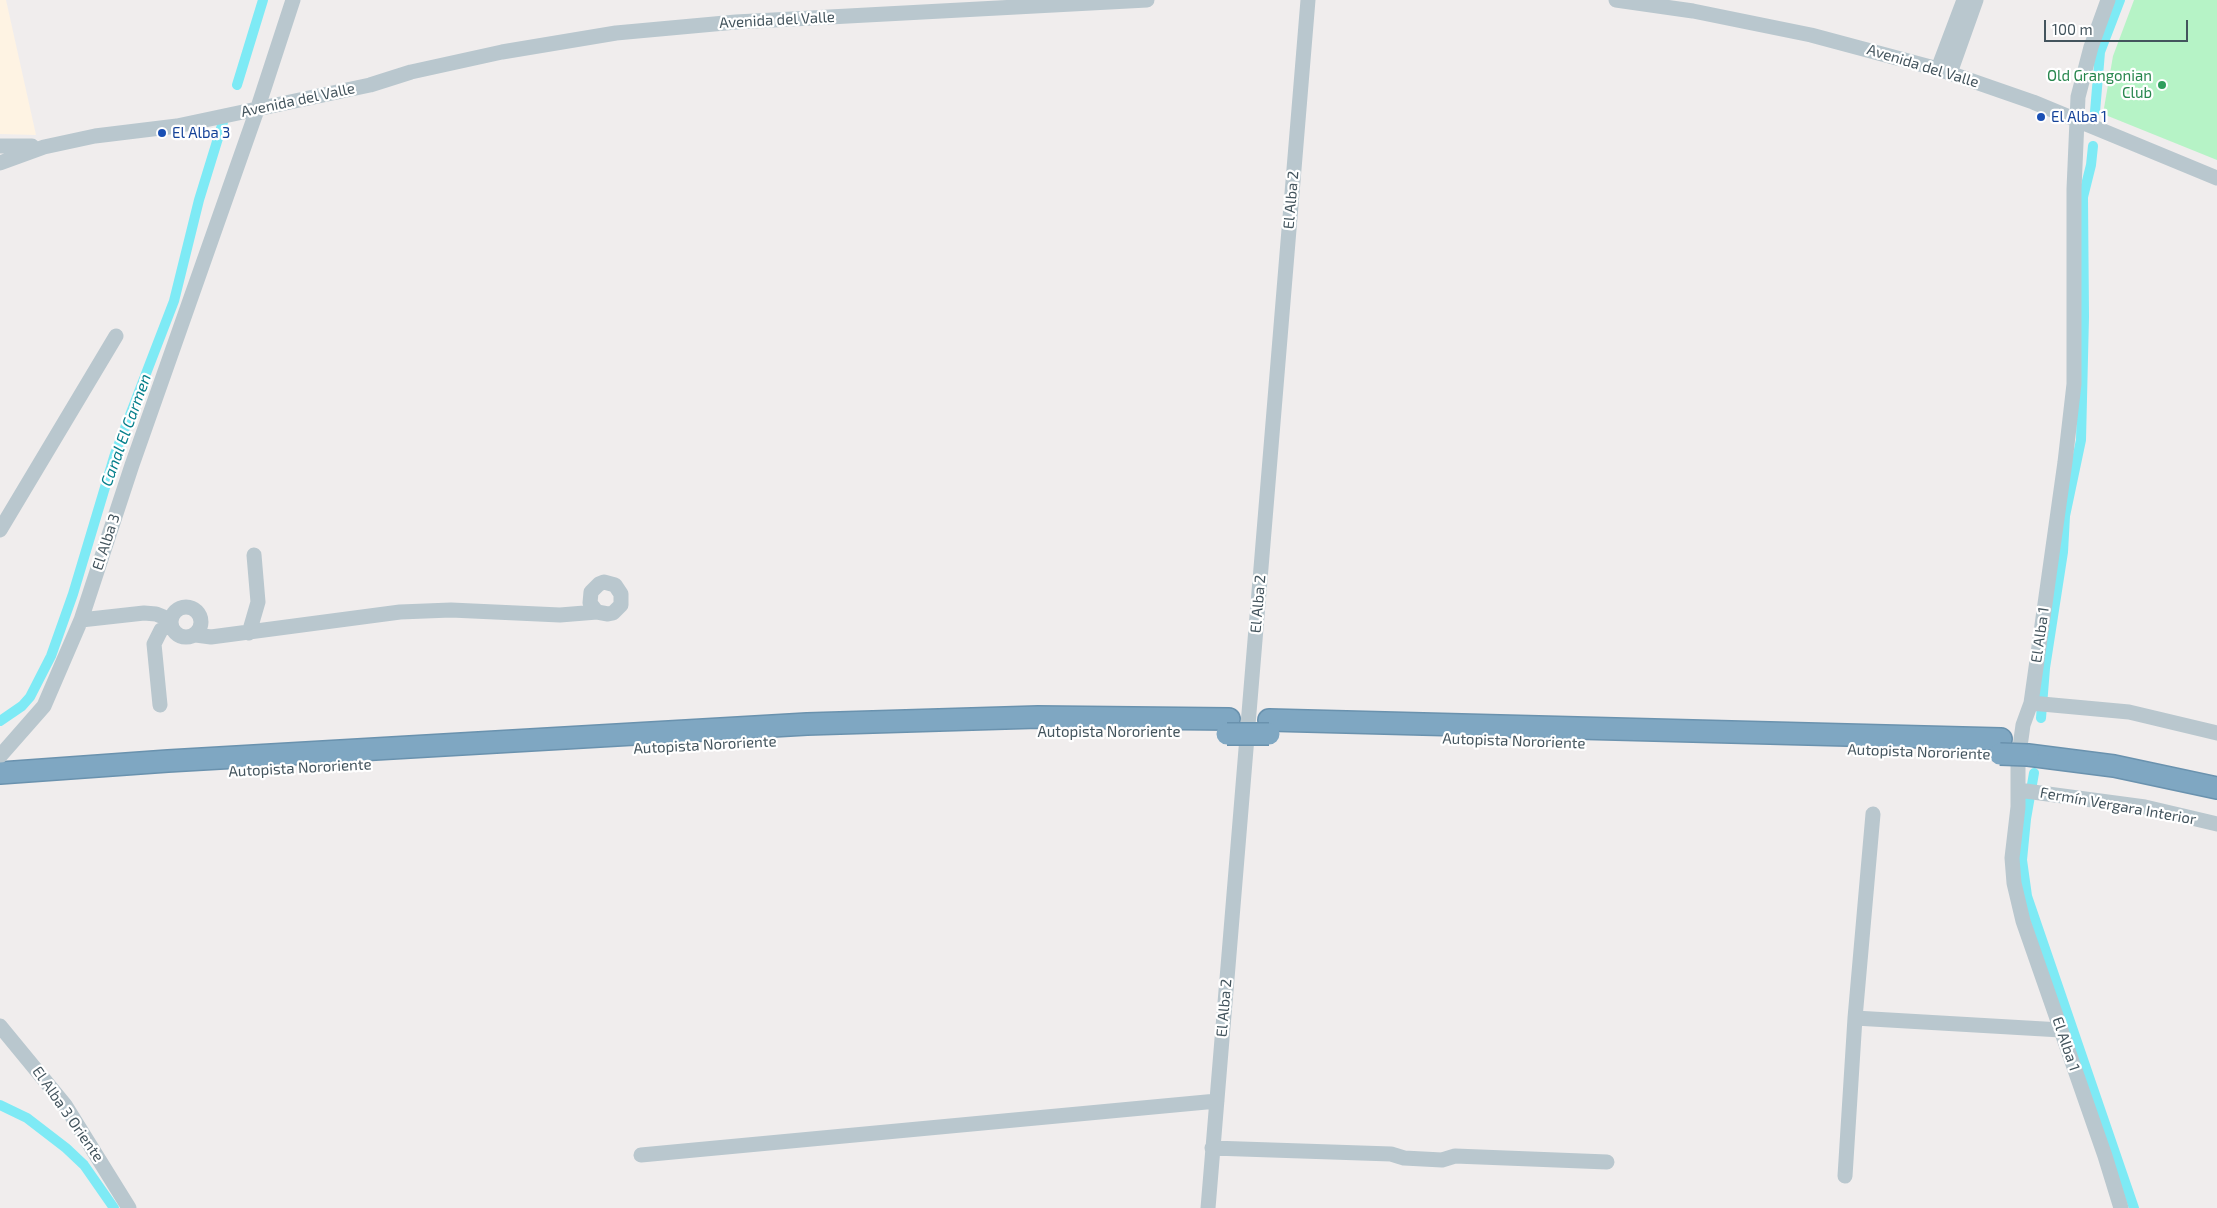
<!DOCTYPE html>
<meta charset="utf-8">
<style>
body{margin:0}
#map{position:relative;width:2217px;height:1208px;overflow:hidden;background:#f0eded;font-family:"Exo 2",sans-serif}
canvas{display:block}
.scale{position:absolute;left:2044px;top:20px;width:144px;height:22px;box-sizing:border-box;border:2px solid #43545d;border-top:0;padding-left:6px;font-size:15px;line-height:18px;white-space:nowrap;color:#43545d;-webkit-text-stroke:4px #fff;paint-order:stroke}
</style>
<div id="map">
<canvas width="2217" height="1208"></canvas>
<div class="scale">100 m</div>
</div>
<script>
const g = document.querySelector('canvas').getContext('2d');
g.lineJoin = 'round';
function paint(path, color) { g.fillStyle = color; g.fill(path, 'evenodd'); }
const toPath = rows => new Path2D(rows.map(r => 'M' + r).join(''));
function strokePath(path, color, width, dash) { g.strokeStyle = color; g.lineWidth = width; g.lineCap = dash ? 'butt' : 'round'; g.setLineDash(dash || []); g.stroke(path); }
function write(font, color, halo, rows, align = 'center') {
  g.font = font + ' "Exo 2",sans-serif'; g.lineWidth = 4.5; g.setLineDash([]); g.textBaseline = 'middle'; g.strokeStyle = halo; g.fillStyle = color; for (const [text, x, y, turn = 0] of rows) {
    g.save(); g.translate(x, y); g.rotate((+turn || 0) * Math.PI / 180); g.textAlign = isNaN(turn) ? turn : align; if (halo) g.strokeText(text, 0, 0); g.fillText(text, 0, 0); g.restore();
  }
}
const commercial = toPath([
 [0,0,6,0,36,135,0,134]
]);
const green = toPath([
 [2134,0,2217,0,2217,160,2103,114,2113,56]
]);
const canal = toPath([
 [237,85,263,0],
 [2095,112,2100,52,2120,0],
 [2041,718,2045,668,2063,552,2065,516,2081,440,2084,317,2083,197,2091,165,2093,146],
 [0,721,22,706,30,697,51,656,73,594,115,454,174,301,199,200,223,122],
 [2034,773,2026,819,2022,860,2027,896,2134,1208],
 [0,1105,27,1118,66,1148,84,1165,114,1208]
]);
const minor = toPath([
 [1616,0,1693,11,1811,35,1938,69,2033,102,2217,178],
 [2108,0,2091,47,2078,97,2074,189,2074,384,2065,462,2031,703,2023,725,2018,761,2018,807,2012,858,2014,883,2023,921,2105,1156,2121,1208],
 [1938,69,1964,0],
 [1950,73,1976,0],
 [0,146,32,146],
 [0,163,44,147,95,136,177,126,370,85,411,72,502,52,616,33,736,22,1147,0],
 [0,530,116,336],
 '171 622a15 15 0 1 1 30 0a15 15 0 1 1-30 0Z',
 [81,620,144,613,156,614,171,620],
 [249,633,258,602,254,555],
 [196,635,211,637,400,612,451,610,560,615,597,612,608,614,613,613,621,605,621,594,615,585,604,582,599,584,591,592,590,603,597,612],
 [2031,703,2129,712,2217,733],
 [160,705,154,644,161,630,170,625],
 [0,756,44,706,81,620,132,465,257,110,293,0],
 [2018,790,2145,807,2217,824],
 [1855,1018,2061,1030],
 [0,1026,65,1105,129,1208],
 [1212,1148,1391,1154,1404,1158,1442,1160,1455,1156,1607,1162],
 [641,1155,1217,1101],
 [1845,1176,1855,1018,1873,814],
 [1208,1208,1308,0]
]);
const highway = toPath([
 [1269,720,2001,739],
 [2028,755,2114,766,2217,788],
 [0,773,168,761,807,724,1038,717,1229,719]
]);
const highwayBridge = toPath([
 [1227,734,1269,734],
 [2000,754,2028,755]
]);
const markers = [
 [2162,85,5,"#2e9e5b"],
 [2041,117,5,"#1a4fb4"],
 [162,133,5,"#1a4fb4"]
];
const streetNames = [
 ["Avenida del Valle",777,20,-3],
 ["Avenida del Valle",1923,66,17],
 ["Avenida del Valle",298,100,-12],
 ["El Alba 2",1291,200,-85],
 ["El Alba 3",106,542,-72],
 ["El Alba 2",1258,604,-85],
 ["El Alba 1",2040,635,-82],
 ["Autopista Nororiente",1109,732],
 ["Autopista Nororiente",1514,741,2],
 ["Autopista Nororiente",705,745,-3],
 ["Autopista Nororiente",1919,752,2],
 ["Autopista Nororiente",300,768,-3],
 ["Fermín Vergara Interior",2118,806,10],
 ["El Alba 2",1224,1008,-85],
 ["El Alba 1",2066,1044,71],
 ["El Alba 3 Oriente",68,1114,55]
];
const leisureNames = [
 ["Old Grangonian",2152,76],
 ["Club",2152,93]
];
const transitNames = [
 ["El Alba 1",2051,117],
 ["El Alba 3",172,133]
];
const waterNames = [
 ["Canal El Carmen",126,430,-70]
];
paint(commercial, '#fef3e3');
paint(green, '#b6f3c6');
strokePath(canal, '#7eeaf5', 10);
strokePath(highway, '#6a92ae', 24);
strokePath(minor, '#b9c7ce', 15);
strokePath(highway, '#7fa7c2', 21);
strokePath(highwayBridge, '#6a92ae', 24, []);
strokePath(highwayBridge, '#7fa7c2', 21);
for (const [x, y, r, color] of markers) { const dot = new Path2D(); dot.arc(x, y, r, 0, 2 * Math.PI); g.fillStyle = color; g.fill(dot); strokePath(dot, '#fff', 2); }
write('15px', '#43545d', '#fff', streetNames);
write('15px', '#27864d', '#fff', leisureNames, 'right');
write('15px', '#164399', '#fff', transitNames, 'left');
write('italic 16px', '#047e8a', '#fff', waterNames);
</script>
